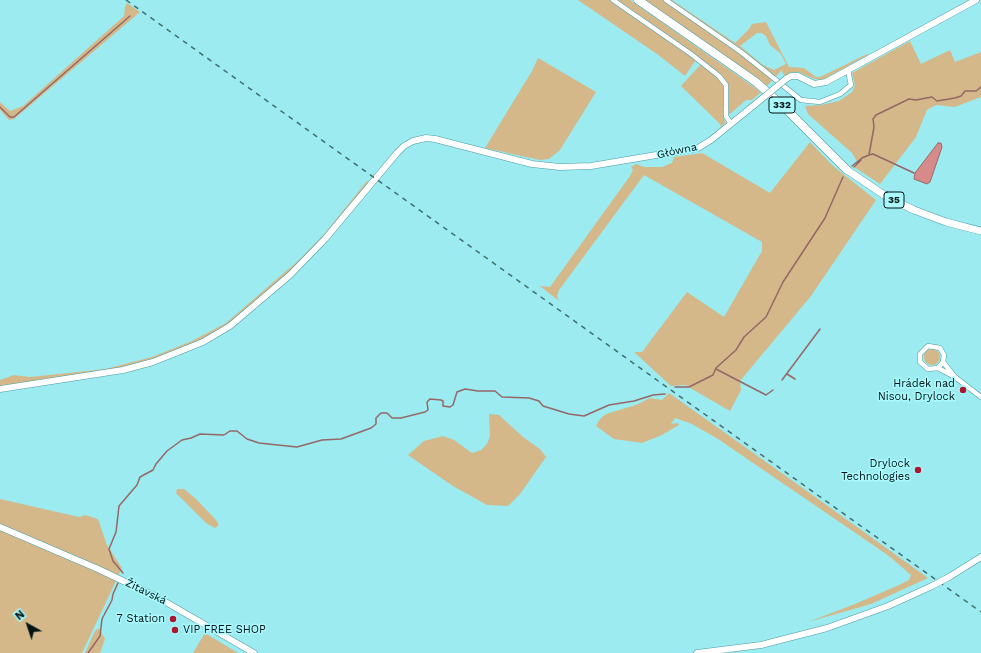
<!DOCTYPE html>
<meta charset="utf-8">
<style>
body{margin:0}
#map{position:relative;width:981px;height:653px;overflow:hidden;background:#9cebf0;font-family:"Work Sans",sans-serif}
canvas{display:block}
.north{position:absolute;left:8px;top:605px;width:40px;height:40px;-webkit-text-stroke:3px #a9f9fe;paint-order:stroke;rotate:320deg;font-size:11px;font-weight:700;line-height:16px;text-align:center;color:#001415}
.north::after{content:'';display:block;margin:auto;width:14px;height:18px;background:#001415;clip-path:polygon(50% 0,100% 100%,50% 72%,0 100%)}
</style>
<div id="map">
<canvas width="981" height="653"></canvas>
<div class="north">N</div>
</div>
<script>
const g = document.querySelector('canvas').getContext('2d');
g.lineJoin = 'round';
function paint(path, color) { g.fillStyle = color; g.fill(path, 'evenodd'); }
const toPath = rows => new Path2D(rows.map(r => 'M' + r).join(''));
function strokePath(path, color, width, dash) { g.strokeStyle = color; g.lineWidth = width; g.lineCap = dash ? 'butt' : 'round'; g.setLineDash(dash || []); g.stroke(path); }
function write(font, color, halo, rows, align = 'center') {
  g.font = font + ' "Work Sans",sans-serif'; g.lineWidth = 3; g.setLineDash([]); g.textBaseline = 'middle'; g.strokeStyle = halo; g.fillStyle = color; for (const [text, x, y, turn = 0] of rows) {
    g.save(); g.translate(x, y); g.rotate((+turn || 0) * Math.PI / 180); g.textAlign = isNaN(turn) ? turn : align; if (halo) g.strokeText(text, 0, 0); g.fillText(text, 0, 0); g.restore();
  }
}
const green = toPath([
 [578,0,630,0,761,92,752,100,746,100,730,114,724,115,725,123,720,128,721,125,681,86,701,64,695,61,685,76,657,54],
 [645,0,672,0,735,43,749,29,752,24,766,22,789,67,804,68,816,77,820,77,867,54,868,55,822,80,815,79,798,72,790,73,784,76,782,70,767,86],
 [757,33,762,33,766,36,770,45,781,54,786,64,774,70,763,65,740,46],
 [127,3,140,12,14,119,9,120,0,110,0,102,10,111,23,106,124,16,125,7],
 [910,41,921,64,950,50,955,62,981,52,981,97,955,107,936,105,927,110,916,137,880,184,854,167,858,163,852,153,808,114,805,106,821,105,839,101,852,92,855,85,852,73],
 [538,58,596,92,560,150,549,159,540,160,485,148,532,71],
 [810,142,833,166,876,200,811,296,740,381,741,390,730,411,685,385,671,386,634,352,642,352,687,292,724,317,762,251,762,242,644,175,559,290,557,296,559,301,540,286,550,287,630,176,633,170,631,167,636,164,644,167,662,167,672,163,674,157,702,153,770,193],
 [367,181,370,183,327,235,302,261,228,325,193,344,153,360,105,372,0,387,0,380,14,375,30,377,105,369,152,357,192,341,226,323,300,259,325,233],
 '924 357a8 8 0 1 1 16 0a8 8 0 1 1-16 0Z',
 [669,393,804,489,928,578,871,604,808,622,855,604,899,585,909,580,911,575,889,556,838,521,718,439,692,424,675,418,671,424,678,423,679,425,662,435,642,443,614,439,596,426,600,419,606,414,636,405,650,398,662,400],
 [489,414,499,415,523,437,540,449,546,457,520,494,508,506,487,505,453,486,408,455,424,441,443,436,454,440,472,453,481,450,487,444,490,436],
 [177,489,184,489,196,499,216,520,219,525,215,528,206,523,176,493],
 [0,499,79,517,85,515,98,519,107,545,122,568,82,653,0,653],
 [99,628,105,639,100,653,85,653,95,631],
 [205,633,238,653,193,653]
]);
const water = toPath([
 [938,143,941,143,942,147,930,182,927,184,914,179,915,173,938,143]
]);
const stream = toPath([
 [0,107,10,117,14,117,130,16],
 [869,155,873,154,914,173],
 [852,166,862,158,869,155,874,127,873,119,876,115,909,99,916,100,932,97,937,101,955,98,961,96,965,91,976,91,981,87],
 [854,167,861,160],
 [716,369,766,395,773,390],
 [787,374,795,379],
 [782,380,820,329],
 [675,387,689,387,713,375,716,368,736,350,744,337,766,317,783,282,825,218,843,177],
 [123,573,113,561,109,549,116,532,119,506,137,485,140,477,153,470,156,464,167,451,182,440,191,438,200,434,224,435,230,431,237,431,247,439,259,443,297,447,322,440,341,439,371,428,376,424,376,418,381,413,387,413,392,418,401,418,425,412,428,410,427,402,430,399,441,400,443,401,443,406,450,407,453,405,457,392,465,389,478,391,495,391,502,397,529,398,539,401,543,406,569,414,584,416,609,405,634,401,653,395,665,394],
 [88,653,100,636,102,619,112,600,113,594,118,583]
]);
const street = toPath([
 [613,0,691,54,719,76,726,85,726,116,731,124],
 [666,0,741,52,801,100,820,102,840,94,851,85,848,70],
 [943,362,938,368,928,369,920,362,920,354,928,346,940,348,944,355,943,362,955,377],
 [938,368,955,377,981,397]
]);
const secondary = toPath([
 [786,79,791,76,798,76,814,84,826,82,976,0],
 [0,389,123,370,153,362,203,342,230,326,290,275,325,239,397,153,404,146,413,141,426,138,435,139,532,164,560,167,591,166,698,148,711,140,753,106],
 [0,527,98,569,157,597,254,653],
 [949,577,981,557],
 [697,653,761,645,827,628,888,606,932,586]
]);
const primary = toPath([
 [847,170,887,197,914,210,946,222,981,231]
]);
const highway = toPath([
 [638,0,756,82,785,108,847,170]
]);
const rail = toPath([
 [126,0,981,612]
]);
const secondaryBridge = toPath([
 [753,106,786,79],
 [932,586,949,577]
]);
const markers = [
 [963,390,4,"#ac162e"],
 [918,470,4,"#ac162e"],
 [173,619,4,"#ac162e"],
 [175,630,4,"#ac162e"]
];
const shields = [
 [782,105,26],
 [894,200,20]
];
const shieldNames = [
 ["332",782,105],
 ["35",894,200]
];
const streetNames = [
 ["Główna",677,151,-12],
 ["Žitavská",146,592,26]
];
const poiNames = [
 ["Hrádek nad",955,384],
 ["Nisou, Drylock",955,397],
 ["Drylock",910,464],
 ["Technologies",910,477],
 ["7 Station",165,619],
 ["VIP FREE SHOP",183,630,"left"]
];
paint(green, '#d4b889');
paint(water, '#d68b8a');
strokePath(water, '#966767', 1);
strokePath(stream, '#966767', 1.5);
strokePath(street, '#4b9ba0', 5.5);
strokePath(secondary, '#4b9ba0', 7);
strokePath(primary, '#4b9ba0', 8);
strokePath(highway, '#4b9ba0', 9);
strokePath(street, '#fff', 4.5);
strokePath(secondary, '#fff', 6);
strokePath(primary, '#fff', 7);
strokePath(highway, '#fff', 8);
strokePath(rail, '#416e70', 1.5, [5, 5]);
strokePath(secondaryBridge, '#4b9ba0', 7, []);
strokePath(secondaryBridge, '#fff', 6);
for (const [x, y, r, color] of markers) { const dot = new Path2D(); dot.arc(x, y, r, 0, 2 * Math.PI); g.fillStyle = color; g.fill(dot); strokePath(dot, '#a9f9fe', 1.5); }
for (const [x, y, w] of shields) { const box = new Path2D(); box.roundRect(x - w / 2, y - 8, w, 16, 3); g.fillStyle = '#a9f9fe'; g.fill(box); strokePath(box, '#001415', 1); }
write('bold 10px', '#001415', null, shieldNames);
write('11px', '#001415', '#a9f9fe', streetNames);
write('11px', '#001415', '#a9f9fe', poiNames, 'right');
</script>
